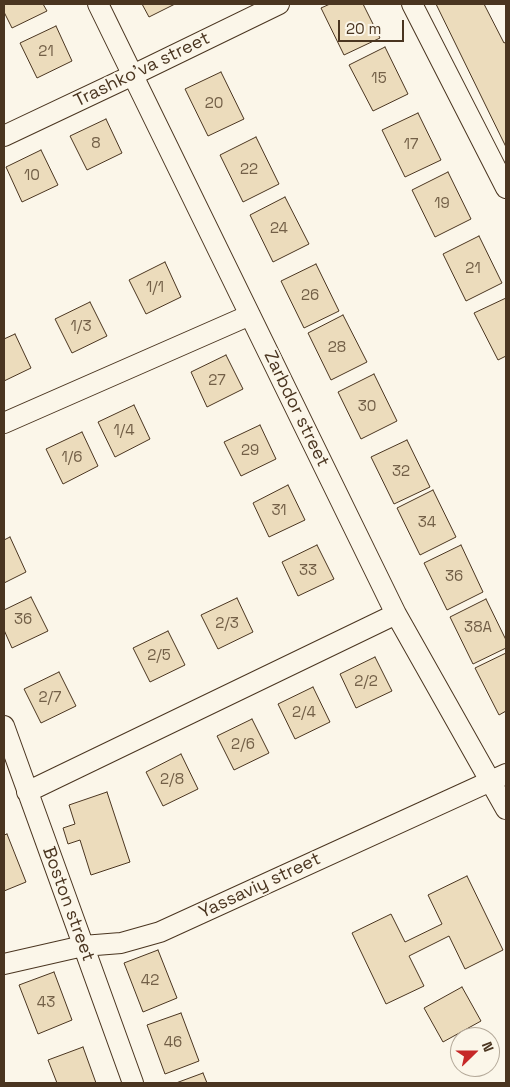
<!DOCTYPE html>
<style>
body{margin:0}
#map{position:relative;width:510px;height:1087px;overflow:hidden;background:#fbf6e9;font-family:"Space Grotesk",sans-serif}
canvas{display:block}
.frame{position:absolute;inset:0;border:5px solid #4a3520;pointer-events:none}
.north{position:absolute;left:450px;top:1027px;width:50px;height:50px;box-sizing:border-box;background:#fbf6e9;border:1px solid #b4a999;border-radius:50%;rotate:68deg;font-size:14px;font-weight:700;line-height:20px;text-align:center;color:#4a3520}
.north::after{content:'';display:block;margin:auto;width:18px;height:22px;background:#c62828;clip-path:polygon(50% 0,100% 100%,50% 72%,0 100%)}
.scale{position:absolute;left:338px;top:20px;width:66px;height:22px;box-sizing:border-box;border:2px solid #4a3520;border-top:0;padding-left:6px;font-size:15px;line-height:18px;white-space:nowrap;color:#4a3520;-webkit-text-stroke:4px #fbf6e9;paint-order:stroke}
</style>
<div id="map">
<canvas width="510" height="1087"></canvas>
<div class="frame"></div>
<div class="north">N</div>
<div class="scale">20 m</div>
</div>
<script>
const g = document.querySelector('canvas').getContext('2d');
g.lineJoin = 'round';
function paint(path, color) { g.fillStyle = color; g.fill(path, 'evenodd'); }
const toPath = rows => new Path2D(rows.map(r => 'M' + r).join(''));
function strokePath(path, color, width, dash) { g.strokeStyle = color; g.lineWidth = width; g.lineCap = dash ? 'butt' : 'round'; g.setLineDash(dash || []); g.stroke(path); }
function write(font, color, halo, rows, align = 'center') {
  g.font = font + ' "Space Grotesk",sans-serif'; g.lineWidth = 4; g.setLineDash([]); g.textBaseline = 'middle'; g.strokeStyle = halo; g.fillStyle = color; for (const [text, x, y, turn = 0] of rows) {
    g.save(); g.translate(x, y); g.rotate((+turn || 0) * Math.PI / 180); g.textAlign = isNaN(turn) ? turn : align; if (halo) g.strokeText(text, 0, 0); g.fillText(text, 0, 0); g.restore();
  }
}
const building = toPath([
 [4,4,43,4,47,11,12,28,4,12,4,4],
 [142,4,175,4,149,17,142,4],
 [330,4,363,4,380,38,344,55,321,8,330,4],
 [436,4,484,4,504,43,506,42,506,147,436,4],
 [56,26,72,61,37,78,20,43,56,26],
 [385,47,408,94,373,111,349,65,385,47],
 [221,72,244,119,208,136,185,89,221,72],
 [418,113,441,160,405,177,382,130,418,113],
 [106,119,122,153,87,170,70,136,106,119],
 [256,137,279,184,243,202,220,155,256,137],
 [41,150,58,185,22,202,6,167,41,150],
 [448,172,471,219,435,237,412,190,448,172],
 [285,197,309,244,273,262,250,215,285,197],
 [479,236,502,283,466,301,443,254,479,236],
 [165,262,181,297,146,314,129,280,165,262],
 [316,264,339,311,304,328,281,281,316,264],
 [506,298,506,356,498,360,474,313,506,298],
 [90,302,107,336,72,353,55,319,90,302],
 [343,315,367,362,331,380,308,333,343,315],
 [15,334,31,368,4,381,4,339,15,334],
 [226,355,243,389,207,407,191,372,226,355],
 [374,374,397,421,361,439,338,392,374,374],
 [134,405,150,439,115,457,98,422,134,405],
 [260,425,276,459,241,476,224,442,260,425],
 [82,432,98,466,63,484,46,449,82,432],
 [407,440,430,487,394,504,371,457,407,440],
 [288,485,305,520,269,537,253,503,288,485],
 [433,490,456,537,420,555,397,508,433,490],
 [10,537,26,572,4,583,4,540,10,537],
 [317,545,334,579,298,596,282,562,317,545],
 [461,545,483,592,447,610,424,563,461,545],
 [31,597,48,631,12,648,4,630,4,610,31,597],
 [237,598,253,632,218,649,201,615,237,598],
 [486,599,506,640,506,648,473,664,450,617,486,599],
 [168,631,185,665,150,682,133,648,168,631],
 [506,653,506,711,499,715,475,668,506,653],
 [375,657,392,691,356,708,340,674,375,657],
 [59,672,76,706,41,723,24,689,59,672],
 [313,687,330,722,295,739,278,704,313,687],
 [252,719,269,753,234,770,217,736,252,719],
 [181,754,198,789,163,806,146,772,181,754],
 [107,792,130,862,91,875,80,840,68,844,63,828,75,824,69,805,107,792],
 [7,834,26,882,4,891,4,835,7,834],
 [467,876,503,950,465,969,449,936,409,956,424,986,386,1004,352,933,391,914,405,942,442,924,428,895,467,876],
 [158,950,177,998,143,1012,124,963,158,950],
 [54,972,72,1020,38,1034,19,985,54,972],
 [462,987,481,1021,443,1042,424,1008,462,987],
 [181,1013,199,1061,165,1074,147,1025,181,1013],
 [83,1047,96,1083,57,1083,48,1060,83,1047],
 [203,1073,207,1083,176,1083,203,1073]
]);
const minor = toPath([
 [98,4,396,614,506,809],
 [412,4,506,188],
 [4,136,133,75,279,4],
 [4,423,250,315],
 [4,726,133,1083],
 [27,792,396,614],
 [4,964,83,946,121,943,160,932,506,774]
]);
const numberNames = [
 ["21",46,52],
 ["15",379,79],
 ["20",214,104],
 ["8",96,144],
 ["17",411,145],
 ["22",249,170],
 ["10",32,176],
 ["19",442,204],
 ["24",279,229],
 ["21",473,269],
 ["1/1",155,288],
 ["26",310,296],
 ["1/3",81,327],
 ["28",337,348],
 ["27",217,381],
 ["30",367,407],
 ["1/4",124,431],
 ["29",250,451],
 ["1/6",72,458],
 ["32",401,472],
 ["31",279,511],
 ["34",427,523],
 ["33",308,571],
 ["36",454,577],
 ["36",23,620],
 ["2/3",227,624],
 ["38A",478,628],
 ["2/5",159,656],
 ["2/2",366,682],
 ["2/7",50,698],
 ["2/4",304,713],
 ["2/6",243,745],
 ["2/8",172,780],
 ["42",150,981],
 ["43",46,1003],
 ["46",173,1043]
];
const streetNames = [
 ["Trashko'va street",142,70,-26],
 ["Zarbdor street",296,409,64],
 ["Yassaviy street",260,886,-25],
 ["Boston street",68,904,70]
];
paint(building, '#ecdcbc');
strokePath(building, '#4a3520', 1);
strokePath(minor, '#4a3520', 22);
strokePath(minor, '#fbf6e9', 20);
write('15px', '#725f47', null, numberNames);
write('18px', '#4a3520', '#fbf6e9', streetNames);
</script>
